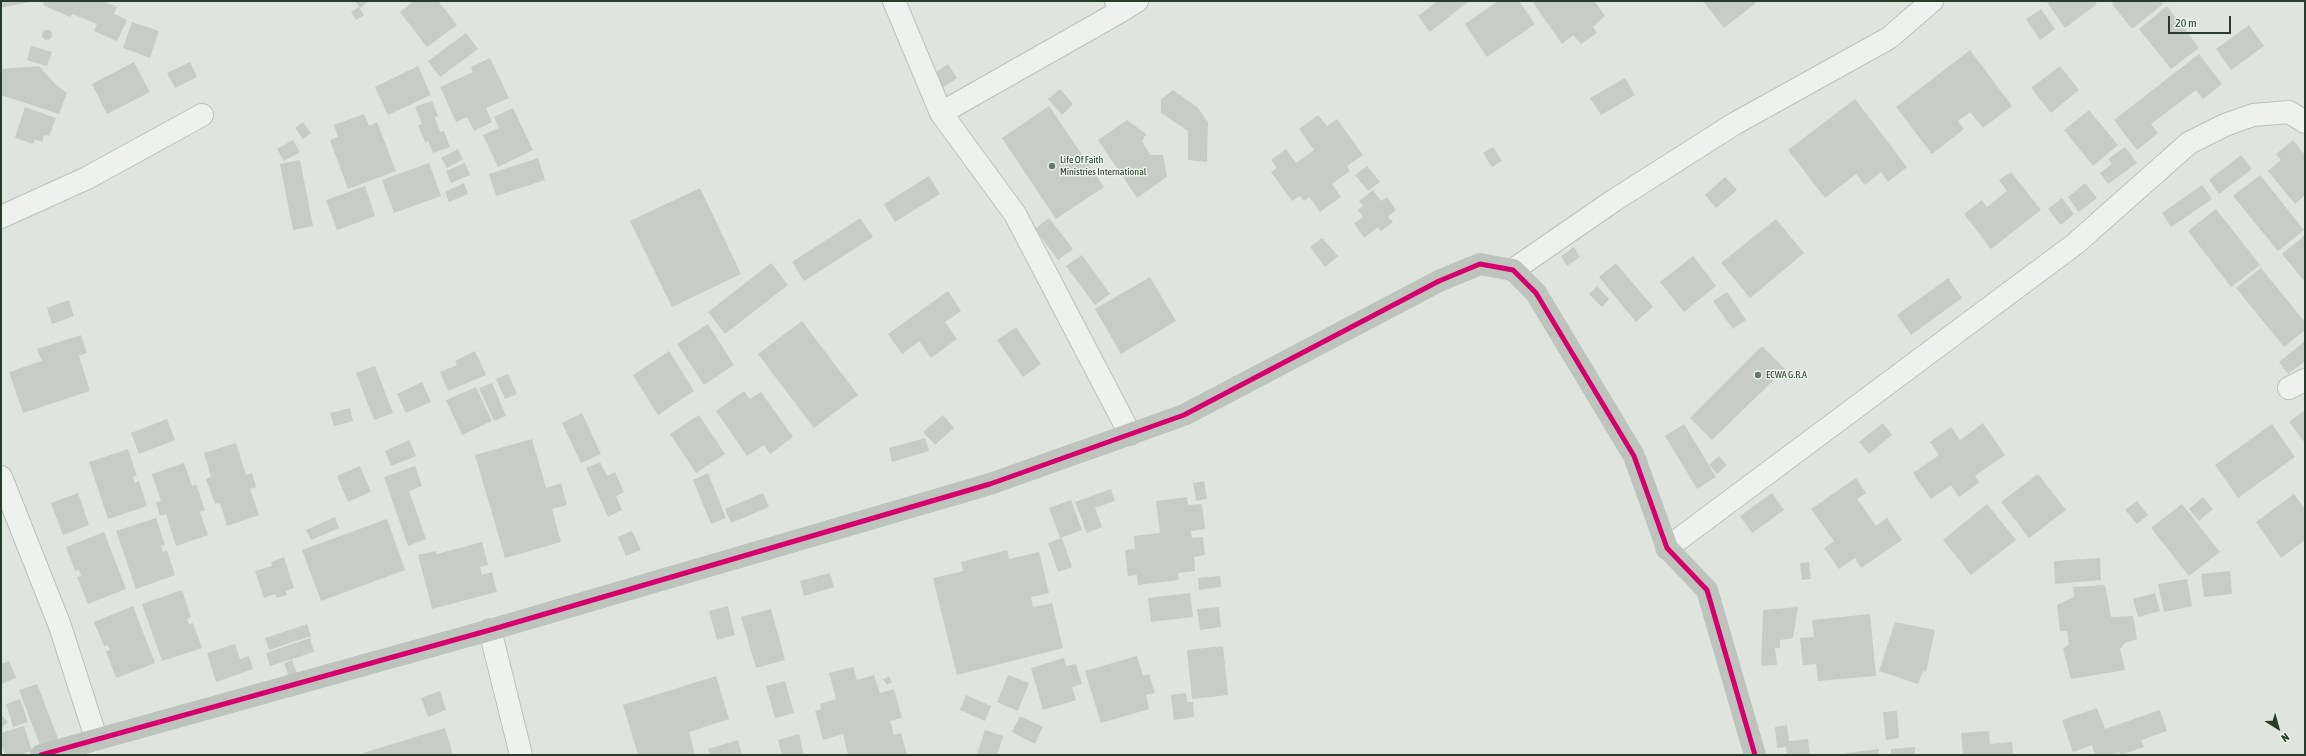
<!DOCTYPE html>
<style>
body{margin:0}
#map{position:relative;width:2306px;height:756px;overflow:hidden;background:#dfe4df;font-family:"Asap Condensed",sans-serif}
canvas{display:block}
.frame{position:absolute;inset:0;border:2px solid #273c28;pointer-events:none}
.north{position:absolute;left:2258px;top:708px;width:40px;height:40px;-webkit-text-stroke:3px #ecf4ec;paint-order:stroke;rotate:143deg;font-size:11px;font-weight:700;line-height:16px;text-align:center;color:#273c28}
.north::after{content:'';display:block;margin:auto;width:14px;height:18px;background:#273c28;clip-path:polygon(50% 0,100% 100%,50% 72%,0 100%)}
.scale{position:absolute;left:2168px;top:16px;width:63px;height:18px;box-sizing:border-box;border:2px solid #273c28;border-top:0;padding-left:5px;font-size:12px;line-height:14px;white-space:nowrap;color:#273c28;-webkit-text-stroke:3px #ecf4ec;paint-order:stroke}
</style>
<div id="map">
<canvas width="2306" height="756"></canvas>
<div class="frame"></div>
<div class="north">N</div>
<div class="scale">20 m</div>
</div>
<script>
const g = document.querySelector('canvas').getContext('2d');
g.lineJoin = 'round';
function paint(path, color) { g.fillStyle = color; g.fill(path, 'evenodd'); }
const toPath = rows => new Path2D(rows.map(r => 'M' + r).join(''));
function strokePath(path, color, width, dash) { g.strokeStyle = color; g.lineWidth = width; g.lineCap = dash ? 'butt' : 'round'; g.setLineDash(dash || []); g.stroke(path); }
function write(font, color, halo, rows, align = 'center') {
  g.font = font + ' "Asap Condensed",sans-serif'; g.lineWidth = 3; g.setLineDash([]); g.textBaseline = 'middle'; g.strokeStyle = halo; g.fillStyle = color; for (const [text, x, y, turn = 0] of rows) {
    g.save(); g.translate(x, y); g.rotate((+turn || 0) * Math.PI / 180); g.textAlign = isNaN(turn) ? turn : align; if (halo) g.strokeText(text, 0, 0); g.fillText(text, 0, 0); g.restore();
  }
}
const building = toPath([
 [1,1,29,1,29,2,1,8],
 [45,1,103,1,117,7,114,14,127,20,117,41,94,31,97,24,72,14,70,17,43,5],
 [355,1,369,1,360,8],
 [414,1,438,1,457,25,427,47,400,12],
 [1438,1,1469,1,1430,32,1418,16],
 [1498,1,1519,1,1535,24,1487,57,1465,24],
 [1532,1,1594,1,1605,16,1593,27,1597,33,1581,44,1573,35,1562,44],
 [1703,1,1755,1,1756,3,1724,28],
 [2046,1,2095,1,2097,4,2065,28],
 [2115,1,2160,1,2163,4,2132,29,2112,4],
 [2167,6,2199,48,2171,69,2139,29],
 [359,7,364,15,356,20,351,12],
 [2041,9,2055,29,2040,40,2026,19],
 [132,22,159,31,150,58,123,48],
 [2249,25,2264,46,2231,70,2216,49],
 '42 35a5 5 0 1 1 10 0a5 5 0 1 1-10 0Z',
 [466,33,478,49,440,77,428,61],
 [31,46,52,52,47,66,27,60],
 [1970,50,2012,106,1983,128,1970,112,1958,121,1964,129,1932,154,1896,107],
 [2199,54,2222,84,2203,99,2196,90,2151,124,2158,133,2137,150,2114,120],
 [490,58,509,98,486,108,492,122,474,131,467,117,456,122,440,87,473,72,471,67],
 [134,62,150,92,107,114,92,84],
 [190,62,197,77,175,88,167,73],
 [948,64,957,78,941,89,932,75],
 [39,66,55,84,67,93,59,114,1,95,1,69],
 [418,66,431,95,388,115,375,87],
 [2060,66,2079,90,2051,113,2031,88],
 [1625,78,1635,95,1601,115,1590,98],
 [1060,89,1073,104,1062,115,1048,99],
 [1173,90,1198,108,1208,122,1207,162,1188,160,1188,131,1161,113,1161,99],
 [1855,99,1907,167,1888,182,1881,172,1865,185,1856,174,1825,198,1788,150],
 [432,101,438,116,435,117,440,132,444,131,450,147,433,153,428,141,425,142,418,125,422,124,415,107],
 [1049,106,1104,187,1056,219,1002,138],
 [25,107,56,118,49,136,44,135,42,142,35,139,33,144,15,138],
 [513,108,533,150,498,167,483,135,499,128,494,117],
 [2089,110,2118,145,2093,166,2064,130],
 [364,114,369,126,377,122,396,171,348,189,330,140,338,137,334,125],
 [1318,115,1327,126,1337,119,1363,155,1347,166,1350,171,1332,184,1341,197,1320,212,1309,197,1304,201,1300,196,1292,201,1271,172,1277,168,1271,160,1286,149,1296,163,1314,150,1299,129],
 [1127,120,1146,134,1142,141,1150,155,1163,155,1167,177,1137,198,1098,140],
 [303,122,311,133,303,139,295,128],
 [293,140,300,152,284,161,277,149],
 [2293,140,2305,155,2305,195,2295,204,2268,171,2281,160,2276,154],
 [1493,147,1502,161,1492,167,1483,153],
 [2125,147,2137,163,2108,184,2100,173,2112,164,2108,159],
 [458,149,463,159,447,168,441,158],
 [2241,155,2252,169,2219,194,2209,180],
 [538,158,545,180,496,196,489,174],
 [300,160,313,226,293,230,280,164],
 [429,163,441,196,394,213,382,180],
 [465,163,470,175,451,183,446,171],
 [1367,166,1380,182,1368,191,1355,175],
 [2011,172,2041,210,1991,249,1964,214,1982,200,1987,207,2007,191,1999,180],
 [2260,175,2304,230,2278,251,2233,196],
 [929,176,940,194,895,222,884,204],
 [1725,177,1737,190,1716,208,1705,195],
 [464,183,468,194,449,202,445,192],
 [2085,183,2097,198,2079,212,2068,197],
 [2202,185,2212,199,2171,227,2162,213],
 [365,186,375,216,337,230,326,200],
 [700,188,741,274,672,307,630,221],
 [1373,190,1381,201,1387,197,1396,210,1388,217,1393,222,1381,231,1378,227,1364,238,1354,223,1363,217,1358,210,1363,206,1359,201],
 [2062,198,2074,214,2061,225,2048,209],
 [2216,209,2260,265,2231,287,2188,231],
 [860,218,873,237,804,281,792,262],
 [1049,218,1073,249,1058,260,1035,229],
 [1776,219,1804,253,1750,298,1721,263],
 [2305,235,2305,282,2282,254],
 [1322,238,1338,256,1325,267,1310,247],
 [1574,247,1580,257,1567,266,1561,256],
 [1082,255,1110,294,1095,305,1066,266],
 [1693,256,1716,286,1684,312,1660,282],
 [771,263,788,285,725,334,708,312],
 [1616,263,1653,307,1636,322,1599,277],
 [2261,268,2305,322,2305,330,2284,347,2236,288],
 [1150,277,1176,321,1121,354,1095,309],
 [1948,278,1962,298,1911,335,1897,315],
 [1597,286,1609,299,1602,307,1589,294],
 [948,291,961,311,945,322,957,339,931,358,919,341,902,354,888,334],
 [1727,292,1746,320,1733,329,1713,301],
 [69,300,74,316,52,324,47,308],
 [802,321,858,395,814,428,758,354],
 [708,324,734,365,704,385,677,344],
 [1016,327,1041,364,1023,377,997,340],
 [81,335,87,353,79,356,90,391,23,413,9,372,42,361,37,349],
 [2305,341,2305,361,2288,374,2279,362],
 [1762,346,1785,369,1712,440,1690,418],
 [475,351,486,375,448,391,440,372,457,365,455,361],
 [669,351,694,391,658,415,633,375],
 [375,366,393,413,374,420,356,373],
 [508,374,517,394,505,399,496,379],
 [422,382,431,402,406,413,397,394],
 [492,383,506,416,494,421,479,388],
 [476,387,492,421,462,435,446,400],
 [744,391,750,399,761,392,793,437,770,454,764,445,747,456,716,411],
 [350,408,353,421,334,426,330,413],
 [2305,410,2305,443,2289,422],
 [582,413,601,454,581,463,562,423],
 [699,415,725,454,696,473,670,434],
 [943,415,954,428,935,445,923,432],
 [167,419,175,440,139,454,131,433],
 [1883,423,1892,435,1869,454,1859,442],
 [1983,423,2005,455,1975,476,1980,482,1959,497,1951,485,1931,499,1913,473,1939,455,1930,442,1951,427,1960,440],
 [1684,424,1716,477,1697,489,1665,436],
 [2272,424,2295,457,2238,498,2215,465],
 [925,438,929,451,892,462,889,448],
 [532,439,546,488,561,483,567,505,552,509,561,542,505,558,475,455],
 [409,440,416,456,391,466,385,451],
 [236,443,246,475,252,473,256,487,250,489,259,515,227,526,220,503,215,504,206,479,211,477,204,453],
 [128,449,137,476,133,477,135,483,139,481,147,506,108,519,89,462],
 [1719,456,1727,465,1717,474,1709,465],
 [600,462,607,476,615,472,624,492,616,496,622,510,608,517,586,468],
 [184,463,192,486,196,484,205,510,200,512,208,535,176,546,166,514,160,516,156,502,161,501,152,474],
 [360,466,371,492,348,502,337,476],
 [415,466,422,486,409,491,426,539,408,546,384,477],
 [708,473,726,518,711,524,693,480],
 [2038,474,2066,510,2029,538,2001,502],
 [1856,478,1866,493,1857,499,1876,526,1887,518,1902,540,1861,568,1855,558,1839,569,1824,548,1834,541,1811,509],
 [1204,481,1207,499,1196,501,1193,483],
 [1111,489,1115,501,1095,508,1102,527,1087,533,1075,502],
 [78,493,89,525,63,535,51,503],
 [763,493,769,507,731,523,725,509],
 [1772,493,1784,510,1752,533,1740,516],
 [2294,494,2305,509,2305,540,2281,558,2256,522],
 [1187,497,1188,505,1202,504,1205,529,1191,531,1192,538,1203,537,1205,555,1194,557,1195,571,1178,573,1179,580,1138,585,1137,575,1128,576,1125,550,1135,549,1134,536,1160,533,1156,501],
 [2203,497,2213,509,2199,521,2189,509],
 [1071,500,1082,530,1060,538,1049,508],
 [2137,501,2148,515,2137,524,2125,510],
 [1987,504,2016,540,1971,575,1943,540],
 [2182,504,2220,552,2189,576,2151,528],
 [335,517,339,528,311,540,306,530],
 [156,518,165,545,161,546,163,552,167,550,175,575,136,589,116,531],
 [387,519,405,570,321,601,302,550],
 [632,531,641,550,626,556,618,537],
 [104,532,126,589,88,604,77,577,81,576,79,570,75,571,66,547],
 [1062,538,1072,567,1058,572,1048,543],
 [482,542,488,565,480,567,482,575,492,572,497,592,432,609,418,555,436,551,437,554],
 [1007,550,1009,559,1039,552,1049,593,1031,597,1033,607,1052,603,1063,648,957,675,933,578,963,571,961,562],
 [284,557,294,588,286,591,287,595,277,598,275,594,264,598,255,571,272,566,271,562],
 [2100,558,2101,580,2055,584,2054,561],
 [1809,562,1811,579,1802,580,1800,563],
 [2230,571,2232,594,2204,597,2201,574],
 [830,573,834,587,804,596,800,581],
 [1220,576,1221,587,1199,590,1198,578],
 [2187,579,2192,606,2164,612,2158,584],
 [2105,585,2111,617,2133,616,2137,639,2125,643,2120,649,2125,670,2071,679,2063,649,2069,644,2067,631,2060,631,2057,605,2074,597,2073,587],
 [182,590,191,617,187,619,189,624,193,623,202,648,162,661,142,604],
 [1190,593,1193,617,1151,622,1148,598],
 [2155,593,2160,611,2138,617,2133,599],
 [133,606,155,663,116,678,106,651,110,650,108,645,104,646,94,622],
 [728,606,735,635,717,640,709,611],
 [1219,607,1221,627,1200,630,1197,609],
 [1798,607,1793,638,1780,640,1780,648,1775,648,1777,665,1761,666,1763,610],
 [771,609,785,660,756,668,741,617],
 [1870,614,1876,676,1818,681,1816,664,1803,665,1800,638,1814,637,1812,620],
 [1895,622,1935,630,1926,672,1923,671,1918,684,1879,671],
 [307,624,311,636,269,650,265,638],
 [310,638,314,652,270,666,266,653],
 [235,644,240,659,249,656,253,669,216,682,207,653],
 [1223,646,1228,695,1192,699,1187,650],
 [1137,656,1143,676,1149,674,1155,693,1146,695,1149,709,1101,723,1085,671],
 [1064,658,1066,666,1076,664,1082,684,1072,687,1076,700,1043,710,1031,668],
 [292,660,297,674,289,677,284,663],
 [9,661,16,678,1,684,1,664],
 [853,667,857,680,874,675,880,693,894,689,902,718,890,721,894,735,901,733,907,755,848,755,843,734,823,740,815,711,821,709,820,704,836,699,829,673],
 [1008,675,1029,683,1018,711,997,702],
 [716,676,729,719,689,732,695,755,638,755,623,705],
 [889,676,892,682,887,685,883,679],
 [785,681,794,713,775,718,766,686],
 [37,684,59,741,41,748,19,690],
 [440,691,446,710,428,717,421,698],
 [1186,693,1187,702,1193,702,1194,717,1174,720,1171,695],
 [966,695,991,706,985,721,960,710],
 [20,699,28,722,13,727,6,704],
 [2097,708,2105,729,2160,710,2167,731,2141,740,2144,747,2121,755,2119,752,2111,755,2095,755,2092,745,2073,752,2062,720],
 [1897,711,1899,738,1886,740,1883,712],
 [1,714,8,722,1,728],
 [1020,716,1043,727,1035,744,1012,732],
 [1787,725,1789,741,1808,739,1810,755,1787,755,1786,747,1777,748,1775,727],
 [24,726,32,751,20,755,5,755,1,743,1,733],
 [445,728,453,755,363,755,363,753],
 [985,730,1003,736,997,755,977,754],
 [1989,731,1990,744,2012,742,2013,755,1963,755,1961,733],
 [799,734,804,755,782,755,778,740],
 [738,740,742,755,710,755,708,749],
 [1915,747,1915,755,1891,755,1891,749],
 [1879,749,1879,755,1846,755,1846,753]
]);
const street = toPath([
 [894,1,941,113],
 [1116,1,1121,11,941,113,1015,214,1130,434],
 [1121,11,1137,1],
 [1,217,87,178,202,115],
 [1513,270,1613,201,1734,124,1889,38,1932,1],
 [2289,388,2305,380],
 [1,477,60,626,96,738],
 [1667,548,2075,244,2189,143,2225,125,2253,115,2289,112,2305,122],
 [490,630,521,755]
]);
const secondary = toPath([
 [41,755,490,630,990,484,1184,415,1439,281,1480,264,1513,270,1536,293,1634,456,1667,548,1707,590,1755,755]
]);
const cycleway = toPath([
 [41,755,490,630,990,484,1184,415,1439,281,1480,264,1513,270,1536,293,1634,456,1667,548,1707,590,1755,755]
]);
const markers = [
 [1052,166,4,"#677768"],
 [1758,375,4,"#677768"]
];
const poiNames = [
 ["Life Of Faith",1060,160],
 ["Ministries International",1060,172],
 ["ECWA G.R.A",1766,375]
];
paint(building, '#c7ccc7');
strokePath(street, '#bdc2bd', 24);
strokePath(street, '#eef1ee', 22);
strokePath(secondary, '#bdc4bd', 22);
strokePath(cycleway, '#d6006c', 5);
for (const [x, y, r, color] of markers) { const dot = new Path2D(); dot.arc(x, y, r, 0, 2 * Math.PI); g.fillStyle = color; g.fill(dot); strokePath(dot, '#ecf4ec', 1.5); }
write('10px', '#273c28', '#ecf4ec', poiNames, 'left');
</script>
